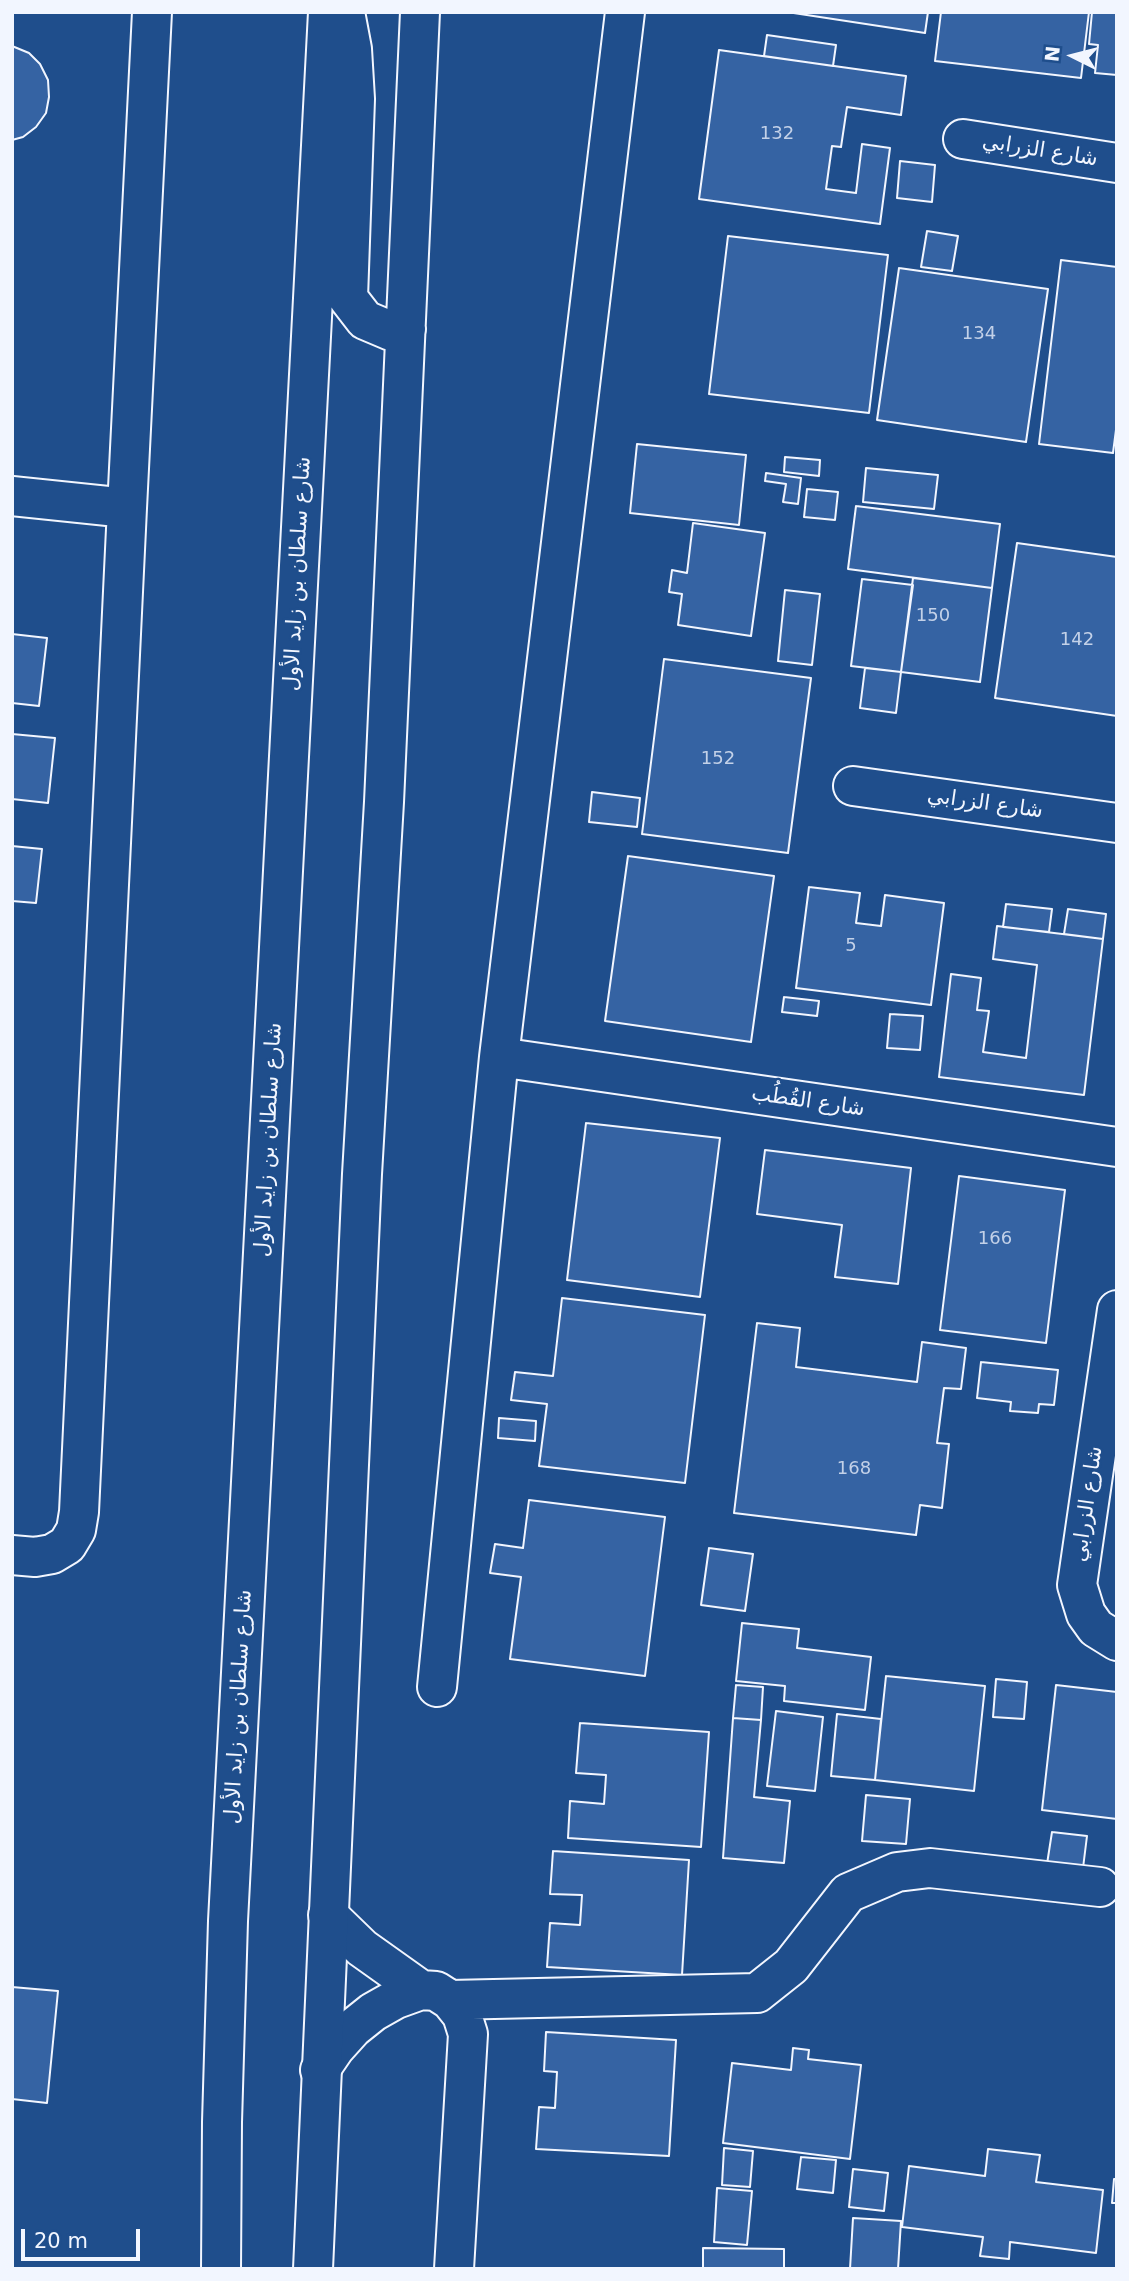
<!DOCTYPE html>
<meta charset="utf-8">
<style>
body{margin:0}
#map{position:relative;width:1129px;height:2281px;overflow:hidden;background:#1f4e8c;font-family:"DejaVu Sans",sans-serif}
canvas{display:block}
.frame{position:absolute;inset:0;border:14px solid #f2f6ff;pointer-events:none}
.north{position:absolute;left:1038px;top:21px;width:70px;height:70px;-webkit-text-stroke:5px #1f4e8c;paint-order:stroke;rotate:276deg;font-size:19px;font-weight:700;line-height:28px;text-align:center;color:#f2f6ff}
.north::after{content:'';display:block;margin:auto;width:24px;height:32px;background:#f2f6ff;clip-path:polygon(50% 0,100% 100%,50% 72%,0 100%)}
.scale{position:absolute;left:21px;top:2229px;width:119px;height:32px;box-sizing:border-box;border:4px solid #f2f6ff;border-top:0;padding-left:9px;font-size:21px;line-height:24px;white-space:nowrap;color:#f2f6ff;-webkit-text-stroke:5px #1f4e8c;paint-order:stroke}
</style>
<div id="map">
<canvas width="1129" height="2281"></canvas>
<div class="frame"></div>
<div class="north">N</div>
<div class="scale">20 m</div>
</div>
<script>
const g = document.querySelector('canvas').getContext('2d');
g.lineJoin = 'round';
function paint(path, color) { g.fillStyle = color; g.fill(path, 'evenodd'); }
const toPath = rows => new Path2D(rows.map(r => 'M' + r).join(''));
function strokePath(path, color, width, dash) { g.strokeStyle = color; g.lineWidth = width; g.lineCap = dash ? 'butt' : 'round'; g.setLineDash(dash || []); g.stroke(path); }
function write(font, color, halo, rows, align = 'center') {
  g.font = font + ' "DejaVu Sans","Noto Naskh Arabic",sans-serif'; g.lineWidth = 5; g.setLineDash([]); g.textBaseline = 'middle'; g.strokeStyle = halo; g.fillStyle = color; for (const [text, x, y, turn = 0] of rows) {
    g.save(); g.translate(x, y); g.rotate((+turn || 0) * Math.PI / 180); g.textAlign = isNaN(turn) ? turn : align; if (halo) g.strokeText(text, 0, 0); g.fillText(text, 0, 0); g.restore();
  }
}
const building = toPath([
 [787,12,928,12,925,33,787,12],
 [941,12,1089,12,1081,78,935,61,941,12],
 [1092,12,1117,12,1117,75,1095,73,1098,45,1089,44,1092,12],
 [767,35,836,45,833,66,764,56,767,35],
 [12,46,29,53,40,64,48,80,49,97,46,113,36,127,23,137,12,140,12,46],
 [719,50,906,76,901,115,847,107,841,147,832,146,826,189,856,193,862,144,890,148,880,224,699,199,719,50],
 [900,161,935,165,932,202,897,198,900,161],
 [927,231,958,236,952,271,921,267,927,231],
 [728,236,888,255,869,413,709,394,728,236],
 [1061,260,1117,267,1117,422,1113,453,1039,444,1061,260],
 [899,268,1048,289,1026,442,877,420,899,268],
 [637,444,746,455,739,525,630,513,637,444],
 [785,457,820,460,819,476,784,472,785,457],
 [866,468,938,475,934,509,863,502,866,468],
 [766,473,801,478,798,504,783,502,786,484,765,481,766,473],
 [807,489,838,492,835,520,804,517,807,489],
 [856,506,1000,524,992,588,848,569,856,506],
 [693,523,765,533,751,636,678,625,682,594,669,592,672,570,687,573,693,523],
 [1017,543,1117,557,1117,716,995,698,1017,543],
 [913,578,992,588,980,682,901,672,913,578],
 [862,579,913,585,901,672,851,666,862,579],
 [785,590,820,594,812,665,778,661,785,590],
 [12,634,47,638,39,706,12,703,12,634],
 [664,659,811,678,788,853,642,834,664,659],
 [865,668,901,672,896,713,860,708,865,668],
 [12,734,55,738,48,803,12,799,12,734],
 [592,792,640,798,637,827,589,822,592,792],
 [12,846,42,849,36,903,12,901,12,846],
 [628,856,774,876,751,1042,605,1021,628,856],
 [809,887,860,893,856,923,881,926,885,895,944,903,931,1005,796,988,809,887],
 [1006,904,1052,909,1049,932,1003,927,1006,904],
 [1068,909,1106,914,1103,939,1064,934,1068,909],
 [997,926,1103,939,1084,1095,939,1077,951,974,981,978,977,1010,989,1011,983,1052,1026,1058,1037,965,993,959,997,926],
 [784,997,819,1001,817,1016,782,1012,784,997],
 [890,1014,923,1016,920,1050,887,1048,890,1014],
 [586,1123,720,1138,700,1297,567,1280,586,1123],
 [765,1150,911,1168,898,1284,835,1277,842,1225,757,1214,765,1150],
 [959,1176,1065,1190,1046,1343,940,1330,959,1176],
 [562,1298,705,1315,685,1483,539,1466,547,1404,511,1400,515,1372,553,1376,562,1298],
 [757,1323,800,1328,796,1367,917,1382,922,1342,966,1348,961,1389,944,1388,937,1443,949,1444,942,1508,920,1505,916,1535,734,1513,757,1323],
 [981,1362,1058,1370,1054,1405,1039,1404,1038,1413,1010,1411,1011,1402,977,1398,981,1362],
 [499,1418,536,1421,535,1441,498,1438,499,1418],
 [529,1500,665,1517,645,1676,510,1659,521,1577,490,1573,495,1544,523,1548,529,1500],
 [709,1548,753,1554,745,1611,701,1605,709,1548],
 [742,1623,799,1629,797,1648,871,1657,865,1710,784,1701,785,1686,736,1681,742,1623],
 [886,1676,985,1686,974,1791,875,1780,886,1676],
 [996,1679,1027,1682,1024,1719,993,1717,996,1679],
 [736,1685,763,1687,761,1720,733,1718,736,1685],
 [1056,1685,1117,1692,1117,1819,1042,1810,1056,1685],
 [776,1711,823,1717,815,1791,767,1786,776,1711],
 [837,1714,881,1719,875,1780,831,1776,837,1714],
 [733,1718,761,1720,754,1797,790,1801,784,1863,723,1858,733,1718],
 [580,1723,709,1732,701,1847,568,1838,570,1801,604,1804,606,1775,576,1773,580,1723],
 [866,1795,910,1799,906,1844,862,1841,866,1795],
 [1052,1832,1087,1836,1083,1868,1047,1864,1052,1832],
 [553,1851,689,1860,682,1975,547,1967,550,1923,580,1925,582,1895,550,1894,553,1851],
 [12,1987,58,1991,47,2103,12,2099,12,1987],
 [546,2032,676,2040,669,2156,536,2149,539,2107,555,2108,557,2072,544,2071,546,2032],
 [793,2048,809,2050,808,2059,861,2065,850,2159,723,2143,732,2063,791,2070,793,2048],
 [724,2148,753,2151,750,2187,722,2185,724,2148],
 [988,2149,1040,2155,1036,2182,1103,2190,1096,2253,1010,2242,1009,2259,980,2256,983,2237,902,2227,909,2166,985,2176,988,2149],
 [801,2157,836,2160,833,2193,797,2189,801,2157],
 [853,2169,888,2173,884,2211,849,2207,853,2169],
 [1114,2179,1117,2179,1117,2203,1112,2203,1114,2179],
 [717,2188,752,2191,747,2245,714,2242,717,2188],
 [853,2218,901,2221,898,2269,850,2269,853,2218],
 [703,2248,784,2249,784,2269,703,2269,703,2248]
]);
const minor = toPath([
 [963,139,1117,163],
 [12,496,127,508,79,1512,76,1530,67,1545,52,1554,35,1557,12,1555],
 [127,508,152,12],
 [853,786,1117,823],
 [499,1057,1117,1147],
 [1117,1310,1077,1585,1086,1614,1096,1628,1117,1641],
 [437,1687,499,1057,625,12],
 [328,1915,362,1948,421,1990],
 [450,2000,757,1993,791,1966,848,1893,897,1872,930,1868,1100,1887],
 [320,2070,335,2048,353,2028,373,2012,396,1999,421,1990,436,1991,450,2000,462,2015,468,2034,454,2269]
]);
const major = toPath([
 [345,12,352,49,355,99,348,298,365,320,391,331,406,329],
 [221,2269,222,2122,228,1921,328,12],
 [313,2269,362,1174,384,802,420,12]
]);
const numberNames = [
 ["132",777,134],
 ["134",979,334],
 ["150",933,616],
 ["142",1077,640],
 ["152",718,759],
 ["5",851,946],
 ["166",995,1239],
 ["168",854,1469]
];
const streetNames = [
 ["شارع الزرابي",1040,151,9],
 ["شارع سلطان بن زايد الأول",298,574,-87],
 ["شارع الزرابي",985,804,8],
 ["شارع القُطُب",808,1102,8],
 ["شارع سلطان بن زايد الأول",269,1140,-87],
 ["شارع الزرابي",1088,1504,-82],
 ["شارع سلطان بن زايد الأول",239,1707,-87]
];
paint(building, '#3563a3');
strokePath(building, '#f2f6ff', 2);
strokePath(minor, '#f2f6ff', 42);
strokePath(major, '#f2f6ff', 42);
strokePath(minor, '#1f4e8c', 38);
strokePath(major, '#1f4e8c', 38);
write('18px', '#c3d1e8', null, numberNames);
write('21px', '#f2f6ff', '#1f4e8c', streetNames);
</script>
